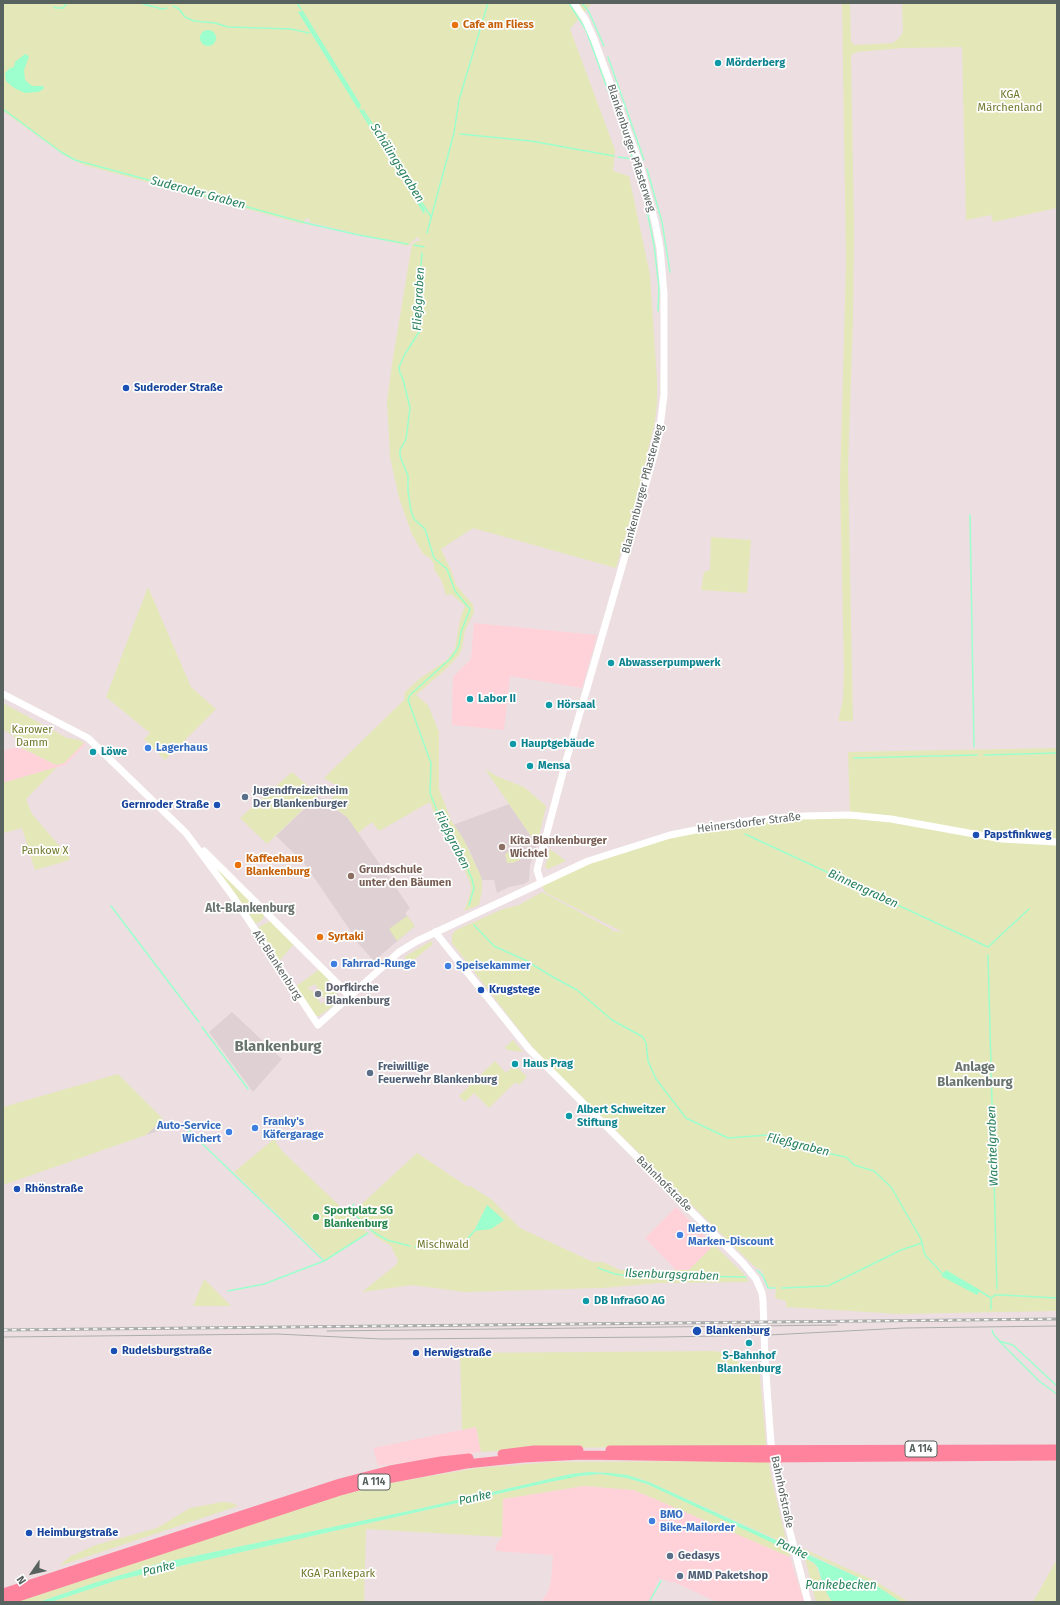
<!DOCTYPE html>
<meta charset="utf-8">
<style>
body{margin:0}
#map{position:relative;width:1060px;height:1605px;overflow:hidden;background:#eddfe1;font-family:"Fira Sans",sans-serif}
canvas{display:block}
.frame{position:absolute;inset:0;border:4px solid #58625e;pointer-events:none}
.north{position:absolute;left:12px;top:1553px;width:40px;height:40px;-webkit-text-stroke:3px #fff;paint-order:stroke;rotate:236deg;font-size:11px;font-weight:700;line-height:16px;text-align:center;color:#58625e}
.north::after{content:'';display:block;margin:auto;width:14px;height:18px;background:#58625e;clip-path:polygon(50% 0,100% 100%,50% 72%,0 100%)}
</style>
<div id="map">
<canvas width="1060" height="1605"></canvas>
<div class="frame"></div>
<div class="north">N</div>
</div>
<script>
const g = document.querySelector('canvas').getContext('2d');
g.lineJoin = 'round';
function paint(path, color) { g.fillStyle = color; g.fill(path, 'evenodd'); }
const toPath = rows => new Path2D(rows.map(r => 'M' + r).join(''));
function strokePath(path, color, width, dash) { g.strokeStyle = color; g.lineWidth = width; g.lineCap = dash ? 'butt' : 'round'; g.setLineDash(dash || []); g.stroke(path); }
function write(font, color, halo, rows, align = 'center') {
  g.font = font + ' "Fira Sans",sans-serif'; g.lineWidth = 3.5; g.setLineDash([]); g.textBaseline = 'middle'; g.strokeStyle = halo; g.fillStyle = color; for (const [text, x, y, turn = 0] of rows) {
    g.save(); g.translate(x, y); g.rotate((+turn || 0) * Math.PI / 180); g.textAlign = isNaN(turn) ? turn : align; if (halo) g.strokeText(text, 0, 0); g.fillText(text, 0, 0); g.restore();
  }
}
const commercial = toPath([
 [474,623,597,635,582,688,510,676,504,730,452,725,453,677,471,659],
 [84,743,86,744,65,765,3,783,3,751,18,747,57,765,64,763],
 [676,1207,714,1245,689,1270,676,1270,645,1238],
 [476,1427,481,1452,378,1466,373,1448],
 [584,1486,634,1490,790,1557,804,1602,717,1602,674,1582,670,1582,659,1578,649,1602,541,1602,548,1592,551,1581,553,1555,495,1551,497,1544,502,1537,503,1499]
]);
const industrial = toPath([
 [163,1119,172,1127,146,1135]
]);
const education = toPath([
 [318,796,348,818,410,908,405,913,415,926,374,961,355,940,356,939,304,863,276,836],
 [509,804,537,845,530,865,529,881,524,884,509,887,497,893,494,880,482,880,469,849,453,825],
 [232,1012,282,1059,253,1092,209,1032]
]);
const green = toPath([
 [3,3,592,3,570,29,615,150,613,171,629,176,650,275,657,381,657,403,655,421,638,493,616,568,473,528,441,549,440,547,451,570,456,585,473,605,474,612,465,631,462,649,459,655,447,668,416,695,428,705,439,732,439,789,451,820,464,840,479,872,482,880,482,891,479,905,464,911,470,895,471,888,470,883,456,848,440,827,430,802,379,831,372,822,358,833,348,818,326,801,331,799,341,788,324,778,404,700,405,692,419,679,447,660,455,649,460,620,465,606,451,594,446,595,442,582,434,569,434,564,430,558,423,554,412,534,399,498,390,457,387,401,392,364,412,244,417,241,421,241,417,237,408,246,309,222,310,219,306,218,303,224,84,165,65,156,3,111],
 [842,3,850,3,851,41,854,45,893,43,899,38,903,32,902,3,1057,3,1057,208,993,222,991,215,966,220,962,47,903,48,857,52,851,55,854,227,853,318,848,468,853,721,838,721,843,699,844,671,840,484,846,262],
 [711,537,751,540,747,593,701,590,704,572,710,570],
 [148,587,191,687,216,709,165,760,144,739,150,733,106,697],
 [3,703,67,738,79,740,84,743,64,763,56,765,20,747,13,735,3,730],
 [1057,748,1057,1311,899,1314,786,1307,786,1301,775,1298,776,1287,768,1287,763,1273,760,1269,755,1267,537,1053,452,943,452,935,456,930,503,909,519,905,542,892,613,930,601,942,613,931,623,932,550,895,545,892,541,883,607,854,726,824,850,815,848,752],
 [57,767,26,799,32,814,69,857,70,860,35,870,22,828,3,833,3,783],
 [485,769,496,776,524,787,546,806,537,845],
 [292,772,318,795,267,844,240,818],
 [516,848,521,859,513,863,507,863,505,854],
 [550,849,566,861,548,869,545,867],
 [210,860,265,914,263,919,258,923,255,923],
 [407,916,415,926,397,941,389,929],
 [271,921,294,944,279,961,259,930,260,926],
 [431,941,433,944,410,963,404,957],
 [320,969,334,988,340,1001,319,1016,315,1016,295,987],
 [315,984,326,1001,321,1004,312,990,310,991,308,988],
 [513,1040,523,1052,507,1050,505,1047],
 [495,1061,506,1073,511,1068,514,1069,518,1068,527,1077,519,1085,516,1082,508,1089,489,1108,474,1093,465,1102,459,1096],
 [118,1074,163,1119,146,1135,3,1185,3,1107],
 [274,1139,282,1151,368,1233,326,1261,234,1172],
 [417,1153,468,1187,470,1186,491,1199,520,1228,593,1262,603,1262,620,1270,689,1270,714,1245,743,1273,749,1282,659,1283,603,1288,465,1292,412,1285,362,1292,396,1265,398,1261,391,1246,376,1237,352,1213],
 [487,1206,503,1220,475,1231,474,1231],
 [204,1279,231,1306,193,1306],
 [714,1351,725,1353,736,1359,742,1367,759,1366,766,1445,759,1446,544,1448,481,1452,476,1427,462,1430,460,1353],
 [727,1461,769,1462,771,1476,787,1544,649,1482,637,1478,600,1472,589,1472,571,1474,418,1509,161,1563,94,1583,39,1602,13,1602,338,1496,384,1484,477,1468,552,1462],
 [600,1474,627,1478,647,1484,784,1547,789,1551,790,1557,634,1490,584,1486,503,1499,502,1537,366,1529,364,1602,51,1602,118,1580,572,1477],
 [222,1502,232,1503,238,1506,59,1566,71,1556,96,1545,157,1528,190,1508],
 [802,1548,875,1581,909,1602,901,1602,877,1586,803,1551],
 [805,1558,816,1565,824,1588,832,1602,816,1602],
 [1057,1559,1057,1602,1033,1602]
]);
const water = toPath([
 [301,11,361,107,358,109,298,12],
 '200 38a8 8 0 1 1 16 0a8 8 0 1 1-16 0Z',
 [25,54,29,56,24,70,25,80,32,86,43,86,44,88,42,90,38,92,25,93,14,88,6,81,5,73,10,68,14,67,15,62],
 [361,109,425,210,424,214,359,110],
 [487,1205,504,1220,491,1229,474,1231],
 [946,1270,980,1290,977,1295,941,1276],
 [589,1472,611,1473,627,1475,649,1482,877,1586,901,1602,832,1602,824,1588,818,1568,814,1563,809,1560,647,1484,627,1478,600,1474,580,1476,550,1482,118,1580,51,1602,39,1602,94,1583,161,1563,418,1509,571,1474]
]);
const stream = toPath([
 [140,3,162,9,167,8],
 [297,3,301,9],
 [569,3,586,30,633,159,618,157],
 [582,3,589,12,604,46],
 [173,6,179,9,185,17,194,21,215,23,228,27,291,29,309,33],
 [54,7,56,8,63,8,67,3],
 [302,11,360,105],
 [608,57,644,160],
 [3,109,61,152,75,160,306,223,359,235,408,244],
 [363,110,431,217],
 [460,134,531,141,614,156],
 [636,167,642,186,654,245,659,287,658,311],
 [647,169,662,222,670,272],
 [427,233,454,133,459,100,488,3],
 [414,245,424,247],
 [422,253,417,314,419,332,405,354,399,367,400,373,403,379,410,408,406,439,400,450,400,456,408,476,408,491,411,511,414,519,425,529,434,558,447,569,455,591,470,609,461,632,459,645,456,651,450,659,410,695,408,700,431,763,430,793,443,826,457,845,472,879,474,888,469,905],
 [970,515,974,747],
 [984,755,1057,753],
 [854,758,977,755],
 [745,834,988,947,1029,909],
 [111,906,199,1022],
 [474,925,494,946,525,960,553,977,577,990,612,1020,643,1037,646,1043,648,1061,656,1079,686,1118,728,1138,768,1135,783,1139,802,1148,846,1157,854,1165,874,1171,891,1187,921,1239,925,1255,942,1273,946,1274],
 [988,955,997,1289],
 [202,1027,248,1089],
 [189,1131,324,1261,368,1233],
 [354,1204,349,1209,364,1223],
 [366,1226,372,1231,387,1240,410,1246],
 [415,1247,451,1246,464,1243,475,1230],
 [598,1268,615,1274,621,1275,746,1277],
 [757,1270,763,1276,768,1288,775,1288],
 [782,1288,828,1286,901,1250,922,1243],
 [978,1290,991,1298,991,1309],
 [228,1291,264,1284,324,1261],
 [991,1298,995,1295,1002,1295,1057,1298],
 [992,1330,994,1335,1006,1348,1039,1381,1057,1394],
 [999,1341,1013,1345,1057,1386],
 [649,1602,661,1581]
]);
const secondary = toPath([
 [3,694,88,738,186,833,232,895,318,1025,399,952,417,941,588,861,670,835,726,824,755,820,804,816,850,815,891,819,1002,839,1057,842],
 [204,851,340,986,350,997],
 [541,883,537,870,566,761,655,452,660,427,664,395,664,294,660,248,655,222,640,165,594,39,585,19,574,3],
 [435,932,529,1049,743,1263,756,1279,762,1293,763,1301,765,1361,771,1444,781,1497,808,1602]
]);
const highway = toPath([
 [610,1450,1057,1449],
 [502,1454,534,1450,579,1450],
 [3,1593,340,1483,390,1470,441,1461,469,1458],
 [3,1602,337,1492,377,1481,466,1464,523,1458,583,1455,761,1458,1057,1456]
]);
const tram = toPath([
 [327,1331,837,1325],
 [3,1337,277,1334,381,1339,665,1337,769,1335,904,1328,1057,1326]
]);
const rail = toPath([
 [3,1330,1057,1319]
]);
const markers = [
 [455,25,4,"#e8710a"],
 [718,63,4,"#0f9aa8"],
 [126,388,4,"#1a4fb4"],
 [611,663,4,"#0f9aa8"],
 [470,699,4,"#0f9aa8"],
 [549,705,4,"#0f9aa8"],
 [513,744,4,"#0f9aa8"],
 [148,748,4,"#3f7fe0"],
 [93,752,4,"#0f9aa8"],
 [530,766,4,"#0f9aa8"],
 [245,797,4,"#5c6f8a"],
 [217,805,4,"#1a4fb4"],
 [976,835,4,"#1a4fb4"],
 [502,847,4,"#8d6e63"],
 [238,865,4,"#e8710a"],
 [351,876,4,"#8d6e63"],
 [320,937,4,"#e8710a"],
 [334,964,4,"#3f7fe0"],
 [448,966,4,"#3f7fe0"],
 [481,990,4,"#1a4fb4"],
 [318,994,4,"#6b7280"],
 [515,1064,4,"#0f9aa8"],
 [370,1073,4,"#5c6f8a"],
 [569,1116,4,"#0f9aa8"],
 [255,1128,4,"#3f7fe0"],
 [229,1132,4,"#3f7fe0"],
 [17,1189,4,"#1a4fb4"],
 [316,1217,4,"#2e9e5b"],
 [680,1235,4,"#3f7fe0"],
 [586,1301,4,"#0f9aa8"],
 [697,1331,5,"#1a4fb4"],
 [749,1343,4,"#0f9aa8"],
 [114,1351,4,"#1a4fb4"],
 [416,1353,4,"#1a4fb4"],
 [652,1521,4,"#3f7fe0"],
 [29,1533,4,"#1a4fb4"],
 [670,1556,4,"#5c6f8a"],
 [680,1576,4,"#5c6f8a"]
];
const shields = [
 [921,1449,32],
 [374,1482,32]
];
const shieldNames = [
 ["A 114",921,1449],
 ["A 114",374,1482]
];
const foodNames = [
 ["Cafe am Fliess",463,25],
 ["Kaffeehaus",246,859],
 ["Blankenburg",246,872],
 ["Syrtaki",328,937]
];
const cultureNames = [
 ["Mörderberg",726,63],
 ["Abwasserpumpwerk",619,663],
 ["Labor II",478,699],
 ["Hörsaal",557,705],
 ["Hauptgebäude",521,744],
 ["Löwe",101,752],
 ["Mensa",538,766],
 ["Haus Prag",523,1064],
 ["Albert Schweitzer",577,1110],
 ["Stiftung",577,1123],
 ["DB InfraGO AG",594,1301],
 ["S-Bahnhof",749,1356,"center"],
 ["Blankenburg",749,1369,"center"]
];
const parkNames = [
 ["KGA",1010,95],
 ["Märchenland",1010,108],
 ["Karower",32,730],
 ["Damm",32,743],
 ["Pankow X",45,851],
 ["Mischwald",443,1245],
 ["KGA Pankepark",338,1574]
];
const streetNames = [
 ["Blankenburger Pflasterweg",631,148,72],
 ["Blankenburger Pflasterweg",643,489,-75],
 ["Heinersdorfer Straße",749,823,-7],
 ["Alt-Blankenburg",277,965,57],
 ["Bahnhofstraße",664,1184,45],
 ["Bahnhofstraße",782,1492,78]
];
const transitNames = [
 ["Suderoder Straße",134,388],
 ["Gernroder Straße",209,805,"right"],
 ["Papstfinkweg",984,835],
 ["Krugstege",489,990],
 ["Rhönstraße",25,1189],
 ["Blankenburg",706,1331],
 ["Rudelsburgstraße",122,1351],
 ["Herwigstraße",424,1353],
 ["Heimburgstraße",37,1533]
];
const shopNames = [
 ["Lagerhaus",156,748],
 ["Fahrrad-Runge",342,964],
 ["Speisekammer",456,966],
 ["Franky's",263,1122],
 ["Käfergarage",263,1135],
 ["Auto-Service",221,1126,"right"],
 ["Wichert",221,1139,"right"],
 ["Netto",688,1229],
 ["Marken-Discount",688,1242],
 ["BMO",660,1515],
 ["Bike-Mailorder",660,1528]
];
const serviceNames = [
 ["Jugendfreizeitheim",253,791],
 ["Der Blankenburger",253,804],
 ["Freiwillige",378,1067],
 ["Feuerwehr Blankenburg",378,1080],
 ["Gedasys",678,1556],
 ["MMD Paketshop",688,1576]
];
const educationNames = [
 ["Kita Blankenburger",510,841],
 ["Wichtel",510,854],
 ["Grundschule",359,870],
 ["unter den Bäumen",359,883]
];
const worshipNames = [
 ["Dorfkirche",326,988],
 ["Blankenburg",326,1001]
];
const leisureNames = [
 ["Sportplatz SG",324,1211],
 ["Blankenburg",324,1224]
];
const waterNames = [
 ["Schälingsgraben",397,163,58],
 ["Suderoder Graben",198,193,15],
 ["Fließgraben",419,299,-87],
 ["Fließgraben",452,840,63],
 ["Binnengraben",863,889,25],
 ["Fließgraben",798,1145,14],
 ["Wachtelgraben",993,1146,-92],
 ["Ilsenburgsgraben",672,1275,2],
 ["Panke",475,1498,-13],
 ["Panke",792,1549,25],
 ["Panke",159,1569,-14],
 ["Pankebecken",841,1586]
];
const neighbourhoodNames = [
 ["Alt-Blankenburg",250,909]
];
const quarterNames = [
 ["Anlage",975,1067],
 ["Blankenburg",975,1082]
];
const districtNames = [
 ["Blankenburg",278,1047]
];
paint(commercial, '#ffd1d9');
paint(industrial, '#dbd2d4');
paint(education, '#dfd0d3');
paint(green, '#e4e7b8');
paint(water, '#9cffcd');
strokePath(stream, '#9cffcd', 1.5);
strokePath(secondary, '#fff', 7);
strokePath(highway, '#ff839c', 9);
strokePath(tram, '#abadac', 1);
strokePath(rail, '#abadac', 3);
strokePath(rail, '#fff', 1.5, [4.5]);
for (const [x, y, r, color] of markers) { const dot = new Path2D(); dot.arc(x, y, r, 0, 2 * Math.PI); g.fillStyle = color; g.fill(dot); strokePath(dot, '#fff', 1.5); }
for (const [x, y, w] of shields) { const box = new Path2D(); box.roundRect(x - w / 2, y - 8, w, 16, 3); g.fillStyle = '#fff'; g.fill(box); strokePath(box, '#58625e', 1); }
write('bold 10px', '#58625e', null, shieldNames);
write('bold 11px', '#c56008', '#fff', foodNames, 'left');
write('bold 11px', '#0d838f', '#fff', cultureNames, 'left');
write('11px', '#70782a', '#fff', parkNames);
write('11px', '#58625e', '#fff', streetNames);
write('bold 11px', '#164399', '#fff', transitNames, 'left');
write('bold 11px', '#366cbe', '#fff', shopNames, 'left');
write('bold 11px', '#4e5e75', '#fff', serviceNames, 'left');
write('bold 11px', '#785e54', '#fff', educationNames, 'left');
write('bold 11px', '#5b616d', '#fff', worshipNames, 'left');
write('bold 11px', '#27864d', '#fff', leisureNames, 'left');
write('italic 12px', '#27815a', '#fff', waterNames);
write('bold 12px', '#69746f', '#fff', neighbourhoodNames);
write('bold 13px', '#69746f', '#fff', quarterNames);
write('bold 15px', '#69746f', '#fff', districtNames);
</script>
